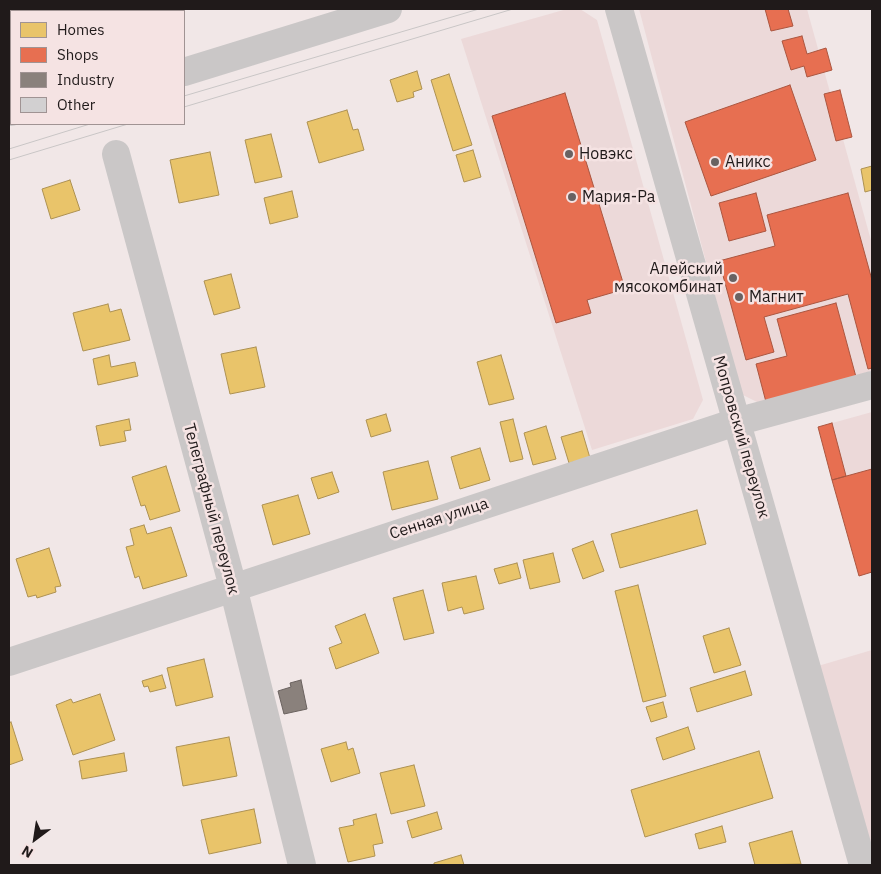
<!DOCTYPE html>
<meta charset="utf-8">
<style>
body{margin:0}
#map{position:relative;width:881px;height:874px;overflow:hidden;background:#f1e7e7;font-family:"IBM Plex Sans",sans-serif}
canvas{display:block}
.frame{position:absolute;inset:0;border:10px solid #201a1a;pointer-events:none}
.legend{position:absolute;left:10px;top:10px;width:175px;height:115px;box-sizing:border-box;background:#f5e3e3;border:1px solid #a09393;margin:0;padding:6px 9px;list-style:none;font-size:15px;color:#201a1a}
.legend li{display:flex;align-items:center;gap:10px;height:25px}
.legend b{width:25px;border:1px solid #a09393}
.north{position:absolute;left:10px;top:814px;width:50px;height:50px;-webkit-text-stroke:4px #f5e3e3;paint-order:stroke;rotate:211deg;font-size:14px;font-weight:700;line-height:20px;text-align:center;color:#201a1a}
.north::after{content:'';display:block;margin:auto;width:18px;height:22px;background:#201a1a;clip-path:polygon(50% 0,100% 100%,50% 72%,0 100%)}
</style>
<div id="map">
<canvas width="881" height="874"></canvas>
<div class="frame"></div>
<ul class="legend">
<li><b style="height:14px;background:#e9c46a"></b>Homes</li>
<li><b style="height:14px;background:#e76f51"></b>Shops</li>
<li><b style="height:14px;background:#8a817c"></b>Industry</li>
<li><b style="height:14px;background:#d2d0d1"></b>Other</li>
</ul>
<div class="north">N</div>
</div>
<script>
const g = document.querySelector('canvas').getContext('2d');
g.lineJoin = 'round';
function paint(path, color) { g.fillStyle = color; g.fill(path, 'evenodd'); }
const toPath = rows => new Path2D(rows.map(r => 'M' + r).join(''));
function strokePath(path, color, width, dash) { g.strokeStyle = color; g.lineWidth = width; g.lineCap = dash ? 'butt' : 'round'; g.setLineDash(dash || []); g.stroke(path); }
function write(font, color, halo, rows, align = 'center') {
  g.font = font + ' "IBM Plex Sans",sans-serif'; g.lineWidth = 5; g.setLineDash([]); g.textBaseline = 'middle'; g.strokeStyle = halo; g.fillStyle = color; for (const [text, x, y, turn = 0] of rows) {
    g.save(); g.translate(x, y); g.rotate((+turn || 0) * Math.PI / 180); g.textAlign = isNaN(turn) ? turn : align; if (halo) g.strokeText(text, 0, 0); g.fillText(text, 0, 0); g.restore();
  }
}
const built = toPath([
 [567,9,580,9,597,20,703,400,693,419,592,450,461,39],
 [639,9,807,9,872,244,872,371,759,403,741,394],
 [872,412,872,572,859,576,818,427],
 [872,650,872,849,818,666]
]);
const homes = toPath([
 [417,71,422,89,413,92,414,97,397,102,390,80,417,71],
 [449,74,472,145,453,151,431,80,449,74],
 [347,110,353,130,358,129,364,150,319,163,307,122,347,110],
 [271,134,282,177,255,183,245,140,271,134],
 [473,150,481,177,464,182,456,155,473,150],
 [210,152,219,195,179,203,170,160,210,152],
 [872,166,872,190,865,192,861,169,872,166],
 [70,180,80,210,51,219,42,189,70,180],
 [292,191,298,217,270,224,264,198,292,191],
 [231,274,240,308,214,315,204,281,231,274],
 [108,304,110,312,121,309,130,340,83,351,73,313,108,304],
 [256,347,265,387,230,394,221,354,256,347],
 [109,355,111,367,135,362,138,376,98,385,93,359,109,355],
 [501,355,514,399,489,405,477,362,501,355],
 [386,414,391,431,371,437,366,420,386,414],
 [129,419,131,430,124,431,126,441,100,446,96,426,129,419],
 [513,419,523,459,510,462,500,422,513,419],
 [546,426,556,459,533,465,524,433,546,426],
 [582,431,590,458,569,463,561,437,582,431],
 [480,448,490,480,460,489,451,457,480,448],
 [428,461,438,499,392,510,383,472,428,461],
 [166,466,180,511,150,520,145,505,141,506,132,477,166,466],
 [332,472,339,492,318,499,311,478,332,472],
 [298,495,310,534,273,545,262,505,298,495],
 [697,510,706,544,620,568,611,534,697,510],
 [144,525,147,534,171,527,187,576,143,589,139,576,135,578,126,547,134,545,130,529,144,525],
 [593,541,604,571,583,579,572,549,593,541],
 [49,548,61,586,55,587,56,592,37,598,36,595,28,597,16,559,49,548],
 [553,553,560,582,530,589,523,560,553,553],
 [517,563,521,578,499,584,494,569,517,563],
 [476,576,484,609,464,614,462,607,448,611,442,583,476,576],
 [638,585,666,696,643,702,615,591,638,585],
 [423,590,434,633,404,640,393,598,423,590],
 [365,614,379,653,336,669,329,648,342,643,335,626,365,614],
 [729,628,741,665,714,673,703,636,729,628],
 [204,659,213,697,176,706,167,668,204,659],
 [745,671,752,695,697,712,690,688,745,671],
 [162,675,166,688,150,692,148,686,144,687,142,681,162,675],
 [100,694,115,740,73,755,56,705,71,699,73,703,100,694],
 [663,702,667,717,651,722,646,707,663,702],
 [11,722,23,760,9,765,9,723,11,722],
 [688,727,695,749,663,760,656,738,688,727],
 [229,737,237,776,183,786,176,747,229,737],
 [346,742,348,750,353,748,360,773,331,782,321,749,346,742],
 [759,751,773,798,645,837,631,790,759,751],
 [124,753,127,771,82,779,79,761,124,753],
 [414,765,425,806,391,814,380,773,414,765],
 [254,809,261,843,209,854,201,820,254,809],
 [437,812,442,829,412,838,407,821,437,812],
 [376,814,383,843,373,845,375,856,348,862,339,828,354,825,353,820,376,814],
 [722,826,726,842,699,849,695,834,722,826],
 [792,831,801,864,755,865,749,843,792,831],
 [461,855,464,865,434,865,434,863,461,855]
]);
const shops = toPath([
 [765,9,788,9,793,26,771,31,765,9],
 [802,36,807,54,826,48,832,70,807,77,804,66,791,70,782,41,802,36],
 [790,85,816,160,711,196,685,122,790,85],
 [840,90,852,137,836,141,824,94,840,90],
 [565,93,625,289,587,300,591,313,556,323,492,116,565,93],
 [756,193,766,231,729,241,719,203,756,193],
 [848,193,872,280,872,368,868,369,848,294,764,317,774,352,746,360,719,261,775,246,767,215,848,193],
 [836,303,856,377,766,402,756,364,787,356,777,319,836,303],
 [832,423,846,476,832,480,818,427,832,423],
 [872,469,872,572,859,576,832,480,872,469]
]);
const industry = toPath([
 [301,680,307,709,284,714,278,691,291,687,290,683,301,680]
]);
const building = toPath([
 [68,9,145,9,138,11,69,11,68,9]
]);
const minor = toPath([
 [619,9,863,865],
 [184,72,388,9],
 [9,104,11,112],
 [116,154,233,587,302,865],
 [9,662,736,422,872,385]
]);
const tram = toPath([
 [184,96,479,9],
 [184,107,513,9],
 [9,149,90,124],
 [9,160,128,124]
]);
const markers = [
 [569,154,5,"#696262"],
 [715,162,5,"#696262"],
 [572,197,5,"#696262"],
 [733,278,5,"#696262"],
 [739,297,5,"#696262"]
];
const poiNames = [
 ["Новэкс",579,154],
 ["Аникс",725,162],
 ["Мария-Ра",582,197],
 ["Алейский",723,269,"right"],
 ["мясокомбинат",723,287,"right"],
 ["Магнит",749,297]
];
const streetNames = [
 ["Мопровский переулок",741,437,74],
 ["Телеграфный переулок",211,509,75],
 ["Сенная улица",439,519,-18]
];
paint(built, '#ecd9d9');
paint(homes, '#e9c46a');
strokePath(homes, '#ad9152', 1);
paint(shops, '#e76f51');
strokePath(shops, '#ab5640', 1);
paint(industry, '#8a817c');
strokePath(industry, '#6a625f', 1);
paint(building, '#d2d0d1');
strokePath(building, '#b9b8b9', 1);
strokePath(minor, '#cac7c7', 28);
strokePath(tram, '#c9c6c6', 1);
for (const [x, y, r, color] of markers) { const dot = new Path2D(); dot.arc(x, y, r, 0, 2 * Math.PI); g.fillStyle = color; g.fill(dot); strokePath(dot, '#f5e3e3', 2); }
write('16px', '#201a1a', '#f5e3e3', poiNames, 'left');
write('16px', '#201a1a', '#f5e3e3', streetNames);
</script>
